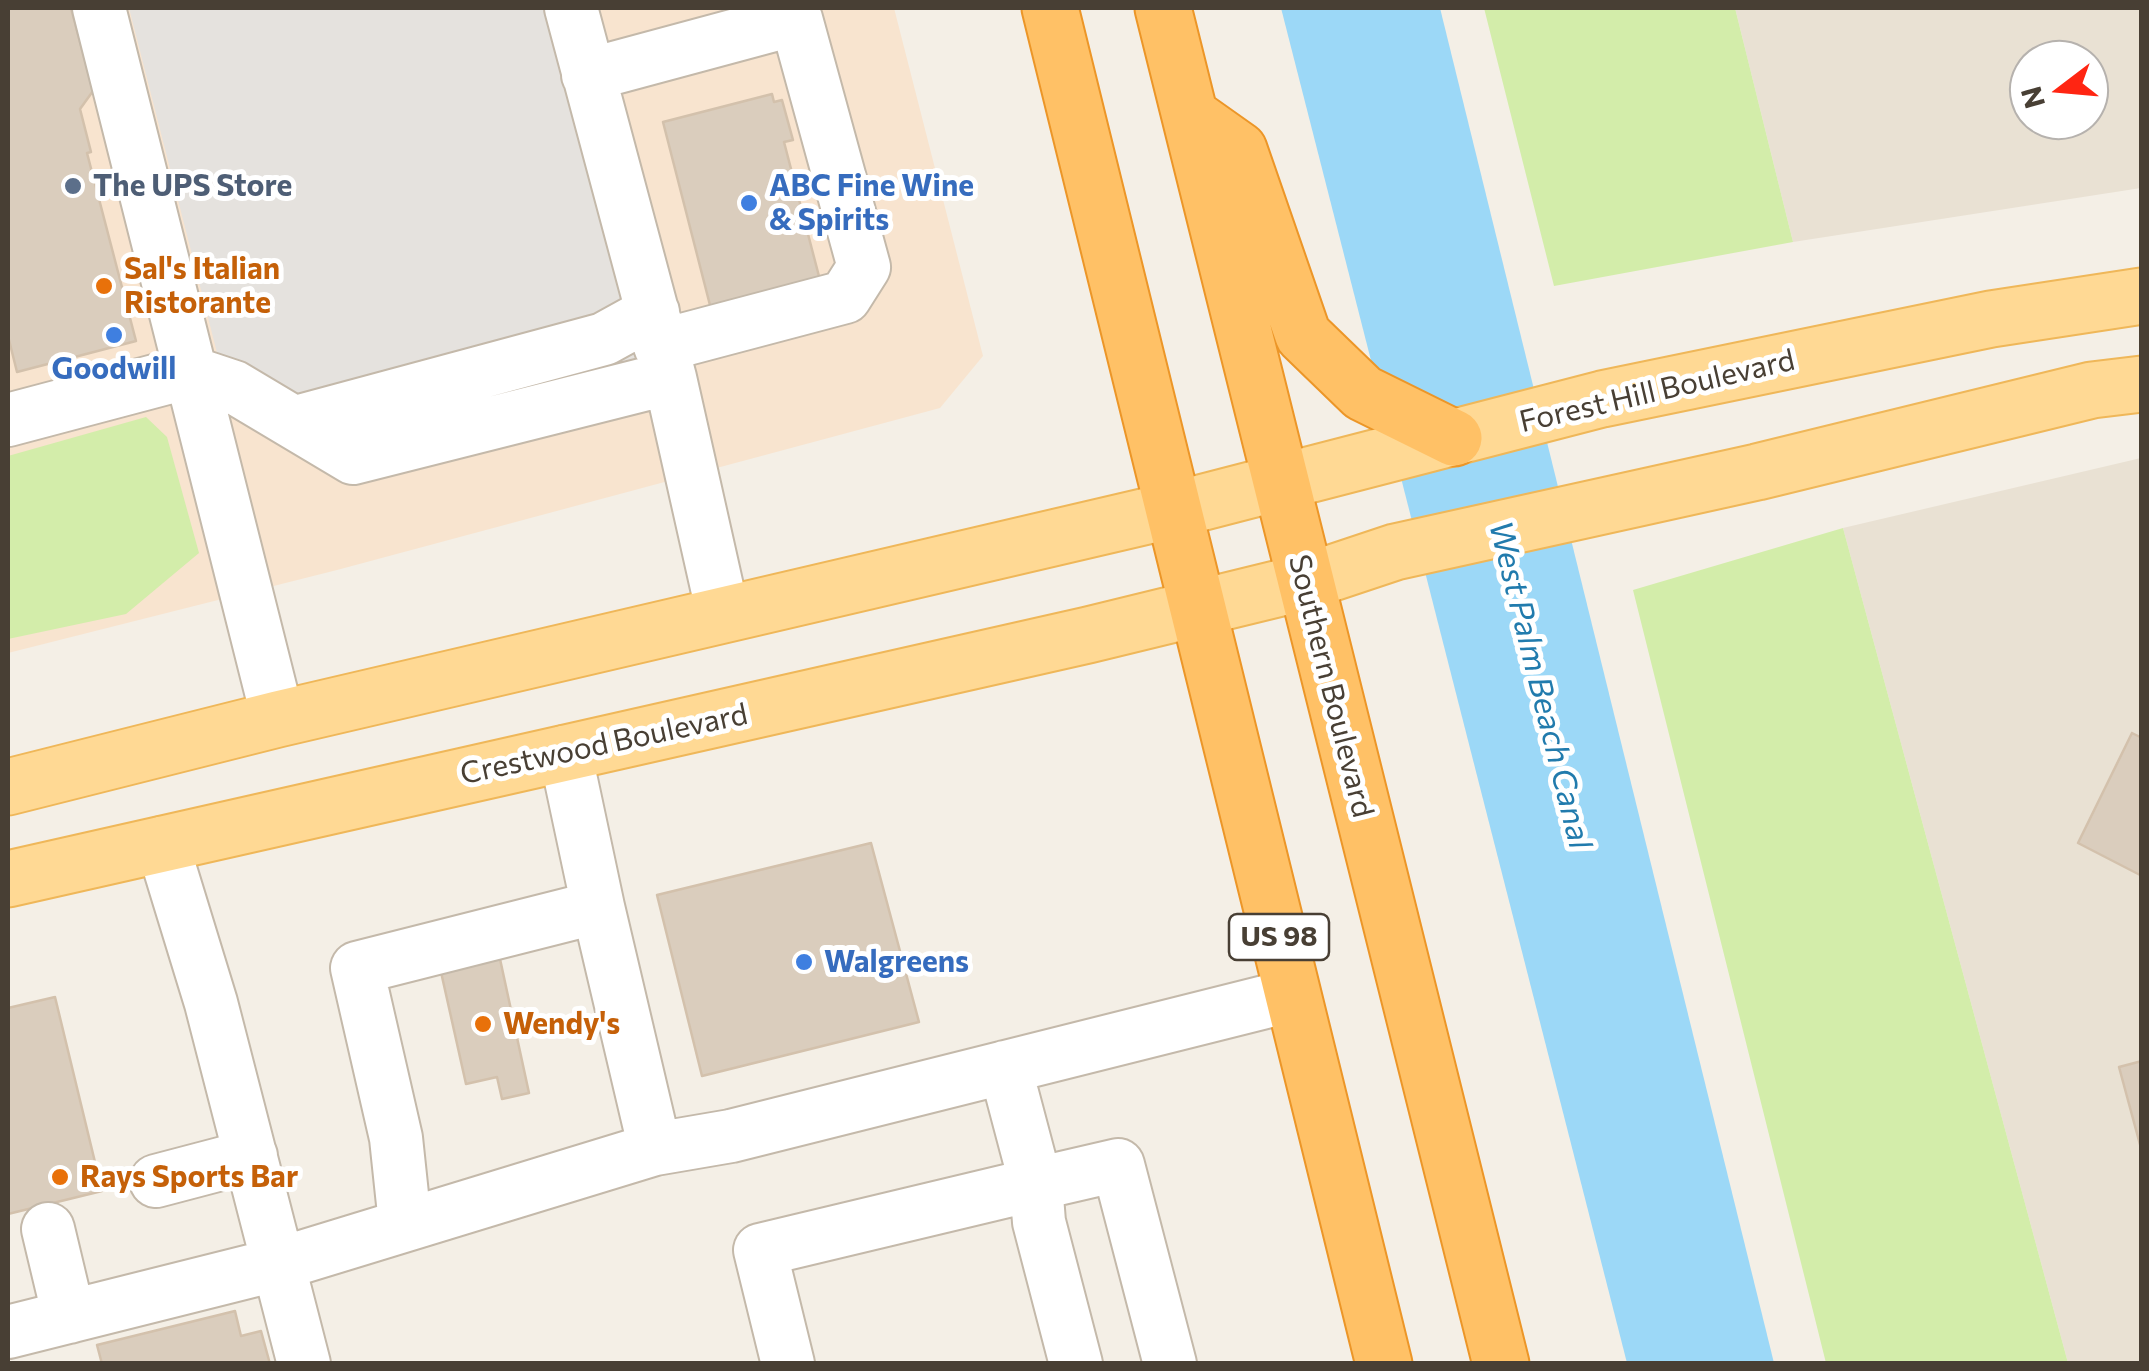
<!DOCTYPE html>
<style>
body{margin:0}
#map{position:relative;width:2149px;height:1371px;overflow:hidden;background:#f4efe6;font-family:Commissioner,sans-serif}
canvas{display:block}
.frame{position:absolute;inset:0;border:10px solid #483f34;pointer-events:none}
.north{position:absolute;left:2009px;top:40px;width:100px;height:100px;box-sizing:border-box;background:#fff;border:2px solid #b6b2ae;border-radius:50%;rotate:254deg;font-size:28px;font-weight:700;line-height:40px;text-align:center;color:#483f34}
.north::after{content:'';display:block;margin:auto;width:35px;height:45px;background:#ff2512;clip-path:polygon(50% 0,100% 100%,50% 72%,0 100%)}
</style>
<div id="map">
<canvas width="2149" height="1371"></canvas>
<div class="frame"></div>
<div class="north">N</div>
</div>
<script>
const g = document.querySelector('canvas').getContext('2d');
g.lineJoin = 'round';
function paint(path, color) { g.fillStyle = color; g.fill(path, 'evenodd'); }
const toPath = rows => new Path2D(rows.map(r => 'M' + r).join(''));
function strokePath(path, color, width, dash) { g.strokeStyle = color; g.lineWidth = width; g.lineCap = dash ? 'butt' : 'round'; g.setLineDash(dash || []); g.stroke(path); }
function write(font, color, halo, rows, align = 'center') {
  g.font = font + ' Commissioner,sans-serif'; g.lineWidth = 10; g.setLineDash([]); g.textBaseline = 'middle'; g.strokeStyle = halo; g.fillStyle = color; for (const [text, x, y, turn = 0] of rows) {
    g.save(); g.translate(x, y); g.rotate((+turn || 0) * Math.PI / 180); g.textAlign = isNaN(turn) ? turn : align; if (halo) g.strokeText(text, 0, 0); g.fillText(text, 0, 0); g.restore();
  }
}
const residential = toPath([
 [1735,8,2141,8,2141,188,1793,242],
 [2029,60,2089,60,2089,120,2029,120],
 [2141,458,2141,1363,2068,1363,1843,528]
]);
const commercial = toPath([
 [8,8,894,8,983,356,940,408,337,570,8,653]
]);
const green = toPath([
 [1484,8,1735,8,1793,242,1554,286],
 [146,417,167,437,199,553,126,614,8,639,8,456],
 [1843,528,2068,1363,1826,1363,1633,590]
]);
const parking = toPath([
 [129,8,549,8,649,397,364,475,227,392]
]);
const water = toPath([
 [1281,8,1440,8,1774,1363,1627,1363]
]);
const building = toPath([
 [8,8,71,8,93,91,80,109,91,152,87,153,136,341,17,372,8,336,8,8],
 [772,94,774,102,782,100,793,140,784,142,821,284,712,313,663,122,772,94],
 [2132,733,2142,738,2142,876,2078,843,2132,733],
 [871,843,919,1022,702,1076,657,895,871,843],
 [500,959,529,1093,502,1099,497,1077,466,1084,441,972,500,959],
 [55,997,102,1191,8,1214,8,1008,55,997],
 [2142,1061,2142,1152,2119,1067,2142,1061],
 [235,1311,241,1336,261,1331,270,1364,102,1364,97,1345,235,1311]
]);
const minor = toPath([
 [99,8,278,719],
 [571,8,670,378,723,614],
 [588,75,796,19,864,267,845,297,660,346],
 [8,420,189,372,234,387,353,458,670,378],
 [296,422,604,339,653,312],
 [565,752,598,907],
 [162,843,211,1003,304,1364],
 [156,1181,251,1156],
 [405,1223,396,1138,357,968,598,907,655,1149],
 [48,1229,69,1317],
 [8,1332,279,1264,655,1149,731,1136,1293,995],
 [788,1364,760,1250,1036,1184,1005,1067],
 [1076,1364,1039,1222,1036,1184,1118,1165,1170,1364]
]);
const major = toPath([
 [8,787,278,719,1177,509,1602,399,1991,319,2142,296],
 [8,879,1088,635,1305,582,1395,552,1757,472,2092,390,2142,384]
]);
const highway = toPath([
 [1050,8,1384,1364],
 [1163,8,1501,1364],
 [1191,116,1239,150,1303,335,1363,393,1454,438]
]);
const markers = [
 [73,186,10,"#5c6f8a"],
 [749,203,10,"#3f7fe0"],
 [104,286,10,"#e8710a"],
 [114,335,10,"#3f7fe0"],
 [804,962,10,"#3f7fe0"],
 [483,1024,10,"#e8710a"],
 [60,1177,10,"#e8710a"]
];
const shields = [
 [1279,937,100]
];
const shieldNames = [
 ["US 98",1279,937]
];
const serviceNames = [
 ["The UPS Store",93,186]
];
const shopNames = [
 ["ABC Fine Wine",769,186],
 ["& Spirits",769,220],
 ["Goodwill",114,369,"center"],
 ["Walgreens",824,962]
];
const foodNames = [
 ["Sal's Italian",124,269],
 ["Ristorante",124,303],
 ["Wendy's",503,1024],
 ["Rays Sports Bar",80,1177]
];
const streetNames = [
 ["Forest Hill Boulevard",1657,391,-13],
 ["Southern Boulevard",1331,686,76],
 ["Crestwood Boulevard",604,744,-12]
];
const waterNames = [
 ["West Palm Beach Canal",1540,685,76]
];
paint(residential, '#e9e1d3');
paint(commercial, '#f8e4cf');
paint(green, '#d3edaa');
paint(parking, '#e5e2de');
paint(water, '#9cd8f7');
paint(building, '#dacdbd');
strokePath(building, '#d3c1ac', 2.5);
strokePath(minor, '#c4b9aa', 56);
strokePath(major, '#efb759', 59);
strokePath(highway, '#ec9628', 59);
strokePath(minor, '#fff', 52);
strokePath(major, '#ffd994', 55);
strokePath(highway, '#ffc166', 55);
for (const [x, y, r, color] of markers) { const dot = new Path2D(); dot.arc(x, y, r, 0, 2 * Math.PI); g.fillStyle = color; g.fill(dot); strokePath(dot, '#fff', 4); }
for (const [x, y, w] of shields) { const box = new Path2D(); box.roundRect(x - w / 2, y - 23, w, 46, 8); g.fillStyle = '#fff'; g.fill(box); strokePath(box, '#483f34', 2.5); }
write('bold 28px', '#483f34', null, shieldNames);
write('bold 30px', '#4e5e75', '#fff', serviceNames, 'left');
write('bold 30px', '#366cbe', '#fff', shopNames, 'left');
write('bold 30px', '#c56008', '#fff', foodNames, 'left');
write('30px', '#483f34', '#fff', streetNames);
write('italic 32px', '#217bad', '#fff', waterNames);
</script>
